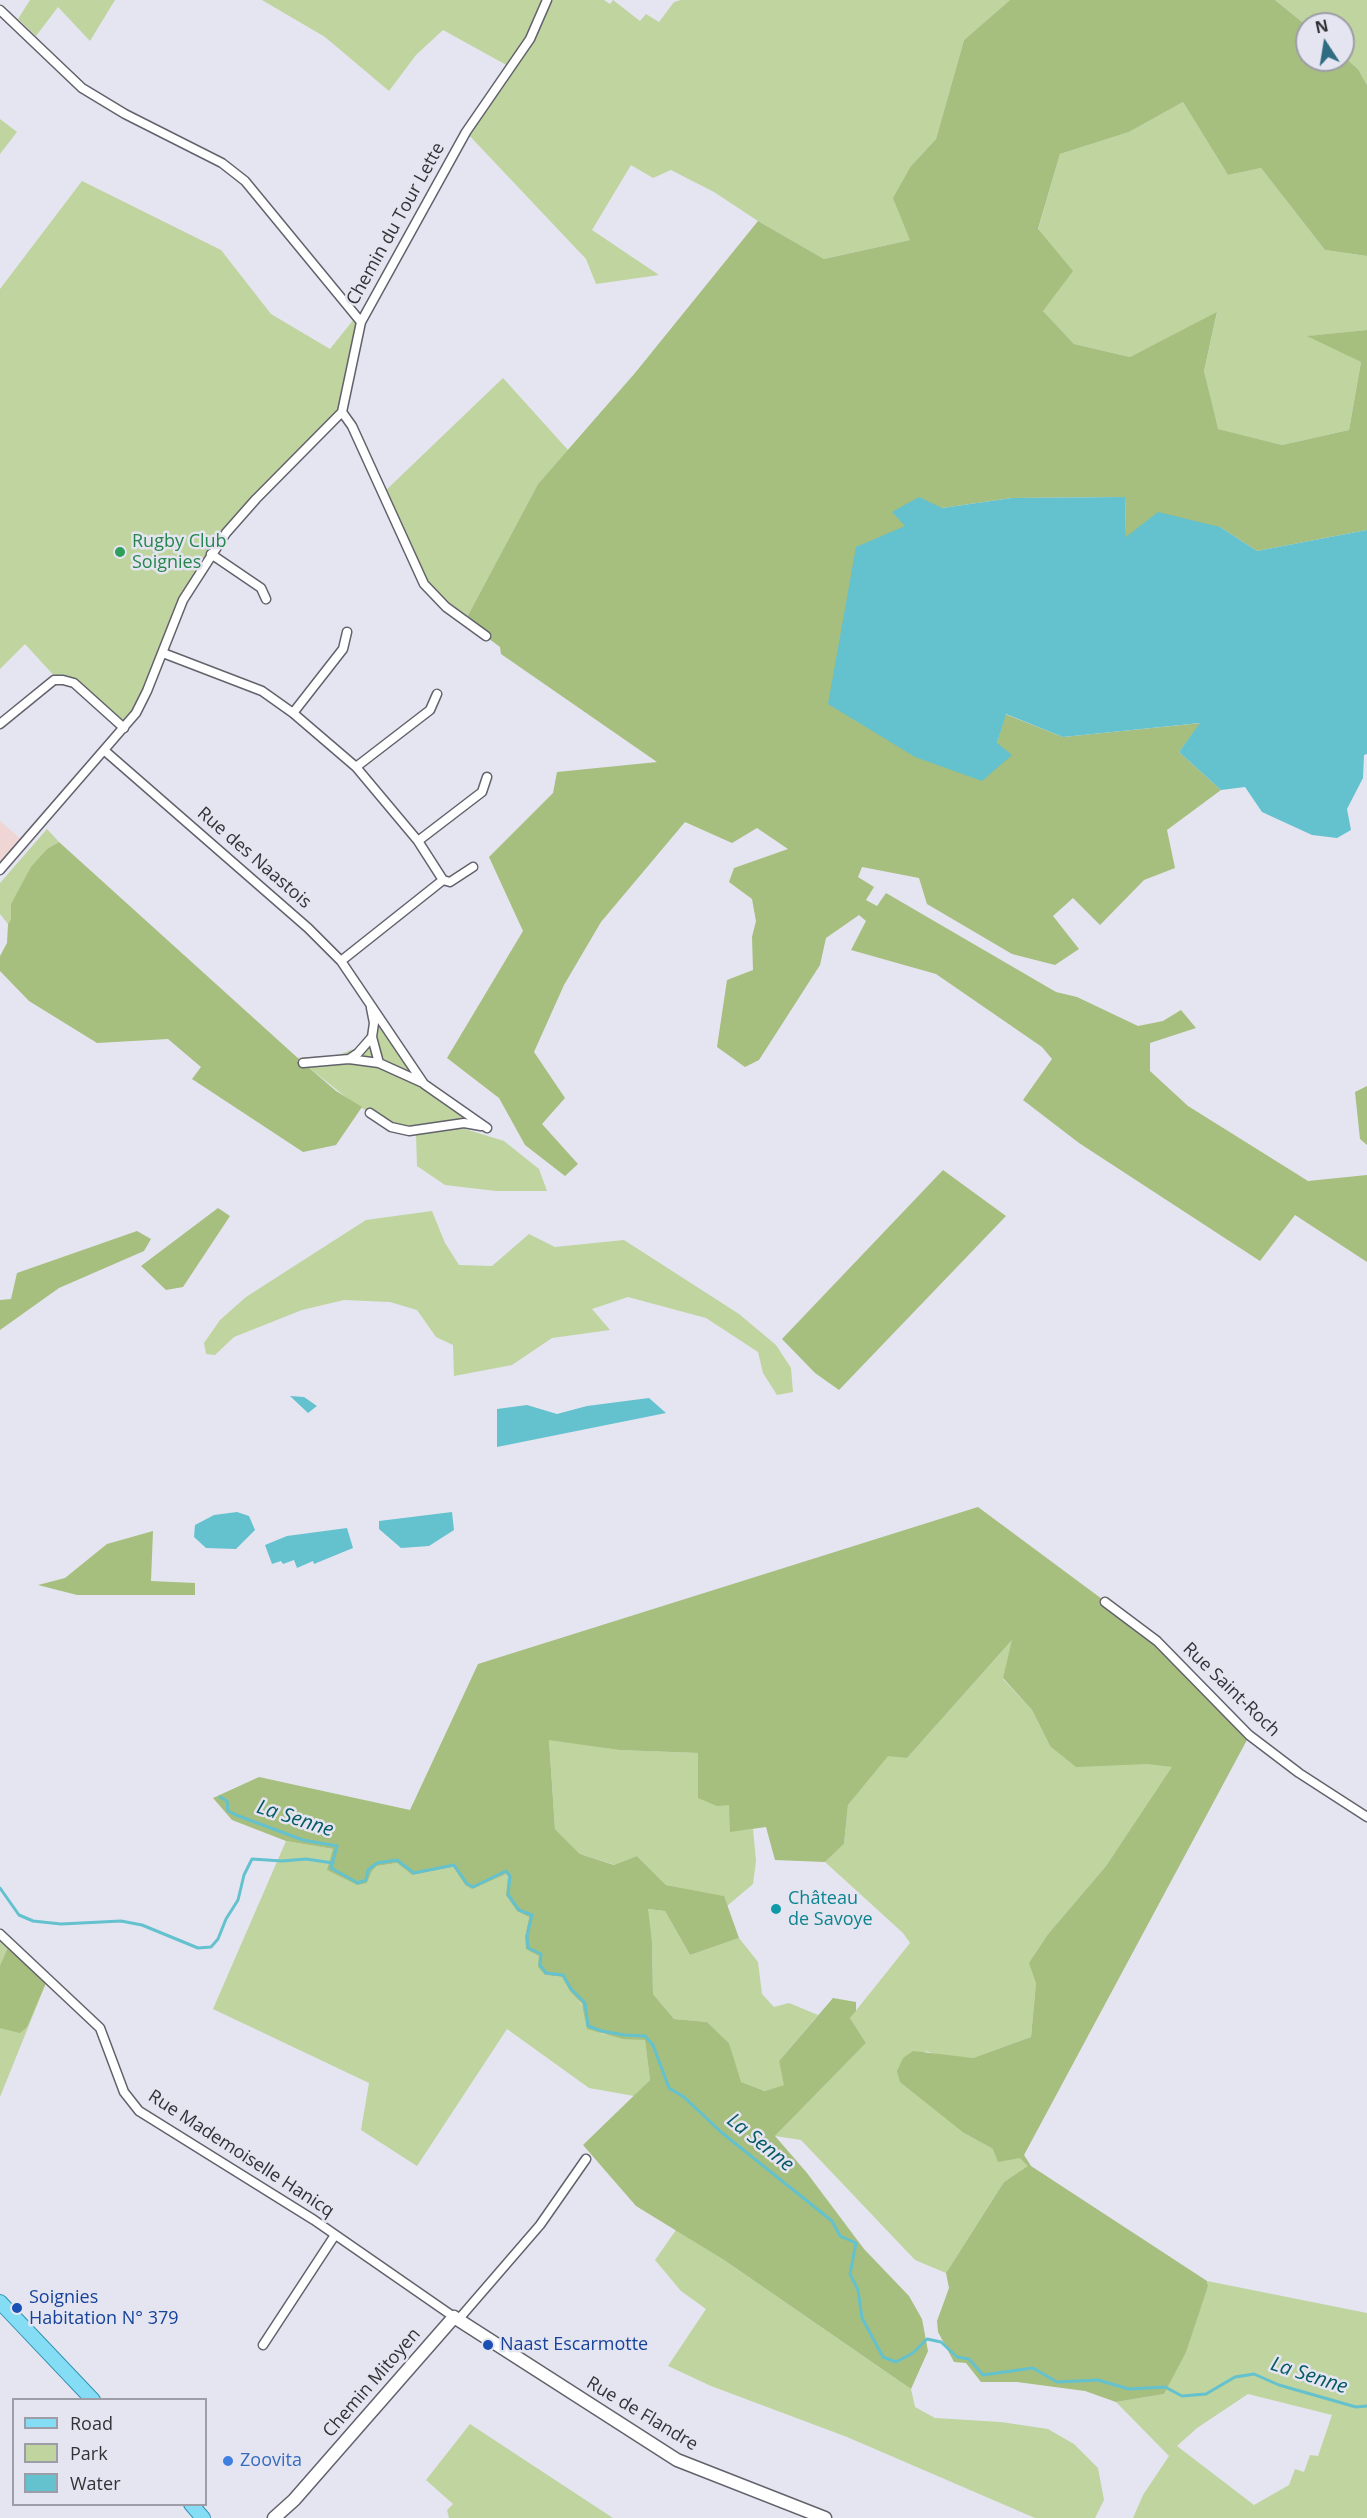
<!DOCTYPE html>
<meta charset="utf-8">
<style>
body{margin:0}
#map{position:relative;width:1367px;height:2518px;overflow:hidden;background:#e5e5f1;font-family:"Open Sans",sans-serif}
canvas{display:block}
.legend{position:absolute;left:12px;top:2398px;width:195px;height:108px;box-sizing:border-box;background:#e5e5f1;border:2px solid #9d9da7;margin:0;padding:8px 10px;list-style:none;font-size:18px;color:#323237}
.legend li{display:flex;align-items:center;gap:12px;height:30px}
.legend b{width:30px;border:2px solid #9d9da7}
.north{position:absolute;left:1295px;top:12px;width:60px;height:60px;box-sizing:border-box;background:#e5e5f1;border:2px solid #9d9da7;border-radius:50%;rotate:348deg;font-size:16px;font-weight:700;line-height:24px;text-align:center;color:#323237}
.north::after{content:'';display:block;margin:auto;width:21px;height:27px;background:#2f6c82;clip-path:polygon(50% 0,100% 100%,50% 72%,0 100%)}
</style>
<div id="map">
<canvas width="1367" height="2518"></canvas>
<ul class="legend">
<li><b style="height:8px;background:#84ddf5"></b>Road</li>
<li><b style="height:16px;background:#bfd49e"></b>Park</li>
<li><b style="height:16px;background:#64c1ce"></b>Water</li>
</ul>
<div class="north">N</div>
</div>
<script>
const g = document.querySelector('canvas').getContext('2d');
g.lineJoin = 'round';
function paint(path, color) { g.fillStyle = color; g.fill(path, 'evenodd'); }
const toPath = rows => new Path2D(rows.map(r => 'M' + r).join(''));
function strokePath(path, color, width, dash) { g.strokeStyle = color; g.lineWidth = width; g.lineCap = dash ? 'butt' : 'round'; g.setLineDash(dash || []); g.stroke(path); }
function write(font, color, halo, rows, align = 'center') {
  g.font = font + ' "Open Sans",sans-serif'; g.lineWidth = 5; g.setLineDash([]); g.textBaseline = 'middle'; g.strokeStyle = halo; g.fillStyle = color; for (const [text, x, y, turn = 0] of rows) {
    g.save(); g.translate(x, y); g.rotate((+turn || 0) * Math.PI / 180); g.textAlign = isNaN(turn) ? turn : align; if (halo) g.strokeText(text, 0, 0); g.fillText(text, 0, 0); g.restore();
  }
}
const education = toPath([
 [0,821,21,839,0,864]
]);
const green = toPath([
 [30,0,115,0,90,41,58,7,36,36,18,19],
 [262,0,604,0,610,4,613,0,640,21,646,14,659,22,674,2,681,0,1010,0,964,40,936,139,911,166,910,240,824,259,758,221,714,192,671,170,653,178,631,165,592,230,659,275,596,284,586,259,466,132,510,67,443,30,416,55,389,91,325,37],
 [1275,0,1367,0,1367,85,1358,69,1343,56,1343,24,1307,24,1307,26],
 [1183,102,1228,175,1261,168,1325,250,1367,256,1367,330,1309,336,1361,362,1349,430,1282,445,1217,429,1204,371,1217,313,1130,357,1074,344,1043,311,1038,230,1060,154,1129,132],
 [0,119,17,132,0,154],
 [82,181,221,250,271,314,330,349,354,319,356,325,342,412,256,499,195,578,163,653,124,728,76,686,58,680,25,644,0,669,0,289],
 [503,378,568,450,538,484,465,621,432,594,383,493],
 [47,829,59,842,47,849,11,904,11,919,8,924,0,914,0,883],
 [375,1007,429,1082,481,1122,465,1129,504,1141,539,1169,547,1191,496,1191,445,1185,417,1166,416,1133,391,1127,347,1098,297,1058,339,1055,356,1048,366,1036],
 [432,1211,445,1243,459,1265,492,1266,529,1234,555,1247,624,1240,739,1314,776,1345,791,1368,793,1392,777,1395,763,1373,758,1352,706,1318,628,1297,592,1309,610,1330,552,1338,512,1365,454,1376,453,1345,436,1337,417,1310,390,1302,344,1300,302,1310,234,1337,215,1355,206,1354,204,1343,220,1320,246,1297,366,1220],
 [1013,1639,1003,1679,1032,1710,1050,1746,1173,1767,1106,1866,1049,1933,1036,1983,1031,2037,973,2058,942,2056,925,2051,964,2133,993,2149,1021,2158,1029,2166,1004,2182,946,2273,915,2260,801,2140,775,2136,866,2043,850,2018,910,1943,903,1933,825,1862,844,1844,848,1805,888,1755,907,1758],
 [549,1739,619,1750,698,1753,730,1805,731,1831,753,1829,756,1861,753,1884,727,1906,723,1896,666,1885,637,1856,615,1865,580,1854,555,1829],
 [286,1841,333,1849,367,1883,372,1871,377,1866,397,1863,412,1875,453,1867,465,1885,472,1888,506,1874,529,1917,525,1936,539,1956,545,1975,562,1977,602,2034,645,2040,650,2080,634,2096,589,2088,507,2029,417,2166,361,2130,369,2083,213,2009],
 [647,1909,665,1911,690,1955,739,1938,758,1962,762,1994,774,2007,789,2003,818,2015,779,2061,785,2085,766,2091,740,2082,729,2043,707,2022,674,2019,653,1994,652,1942],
 [0,1934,48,1978,0,2097],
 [676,2230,724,2260,911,2389,915,2407,935,2418,1001,2422,1048,2429,1074,2444,1098,2468,1104,2500,1095,2518,1035,2518,847,2437,711,2386,668,2366,706,2309,681,2291,655,2260],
 [1207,2281,1367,2313,1367,2518,1133,2518,1143,2495,1169,2456,1116,2402,1164,2394,1208,2286],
 [1248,2394,1332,2415,1318,2456,1310,2455,1304,2472,1295,2469,1289,2485,1254,2505,1177,2446,1197,2428],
 [470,2424,479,2430,613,2518,449,2518,447,2510,453,2504,426,2480]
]);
const forest = toPath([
 [1010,0,1275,0,1307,26,1307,60,1343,60,1343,56,1358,69,1367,85,1367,256,1325,250,1261,168,1228,175,1183,102,1129,132,1060,154,1038,229,1073,271,1043,311,1074,344,1130,357,1217,312,1204,371,1218,429,1282,445,1349,430,1361,362,1307,336,1367,330,1367,530,1257,551,1220,527,1126,538,1125,497,1012,498,942,508,906,526,997,743,1005,714,1063,737,1201,723,1179,752,1221,790,1167,830,1175,868,1144,880,1100,925,1073,898,1053,916,1079,949,1055,965,1012,954,927,904,919,878,862,867,858,877,874,887,866,900,877,906,886,893,1056,992,1077,997,1138,1026,1163,1021,1181,1010,1196,1028,1150,1043,1150,1071,1188,1106,1308,1181,1367,1175,1367,1262,1295,1215,1260,1261,1079,1143,1023,1100,1052,1059,1042,1047,936,974,851,950,866,921,859,915,826,938,820,965,759,1060,745,1067,717,1047,727,980,753,970,752,937,756,921,752,899,729,882,734,868,788,849,757,828,732,843,685,822,601,922,564,985,534,1052,565,1098,542,1124,578,1164,565,1176,525,1145,499,1098,447,1058,523,931,489,857,553,793,557,772,657,762,501,654,500,647,465,621,538,484,635,373,758,221,824,259,910,240,893,198,911,166,936,139,964,40],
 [59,842,300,1060,336,1091,362,1107,336,1145,303,1152,192,1079,201,1067,168,1039,97,1043,29,1001,0,971,0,956,7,943,8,924,11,919,11,904,31,867,47,849],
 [1367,1086,1367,1145,1360,1139,1355,1092],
 [943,1170,1006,1216,839,1390,815,1373,782,1339],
 [218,1208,230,1216,183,1287,166,1290,141,1266],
 [137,1231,151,1239,144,1251,59,1288,0,1330,0,1300,11,1299,17,1273],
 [978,1507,1137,1625,1248,1738,1024,2155,1031,2166,1207,2281,1208,2286,1186,2352,1164,2394,1116,2402,1085,2391,1017,2382,981,2382,966,2363,954,2362,938,2332,937,2321,949,2288,946,2273,1004,2182,1028,2166,1020,2158,998,2162,993,2149,964,2133,900,2082,897,2071,903,2058,913,2051,973,2058,1031,2037,1036,1983,1029,1963,1049,1933,1106,1866,1172,1767,1148,1764,1076,1767,1050,1746,1032,1710,1003,1678,1012,1640,907,1758,888,1756,848,1805,844,1844,825,1862,775,1860,766,1827,730,1832,729,1805,717,1806,698,1798,698,1753,619,1750,549,1740,555,1829,580,1854,614,1865,637,1856,666,1885,724,1896,739,1938,690,1955,665,1911,648,1909,652,1942,653,1994,674,2019,707,2022,729,2043,741,2082,765,2091,784,2085,779,2061,833,1998,856,2002,856,2011,850,2018,866,2043,775,2136,807,2173,864,2249,909,2296,922,2319,928,2351,911,2389,724,2260,636,2206,583,2145,650,2080,645,2040,623,2039,587,2029,582,2004,570,1991,562,1977,545,1975,538,1967,539,1956,526,1949,525,1936,529,1917,517,1911,506,1895,508,1877,506,1874,472,1889,465,1885,453,1867,412,1875,397,1863,377,1866,372,1871,367,1883,357,1885,327,1870,333,1849,286,1841,232,1820,213,1798,259,1777,410,1810,478,1664],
 [153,1531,151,1581,195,1583,195,1595,77,1595,38,1585,65,1578,107,1544],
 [10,1943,48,1978,27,2027,20,2033,0,2028,0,1966]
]);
const water = toPath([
 [919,497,942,508,1012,498,1125,497,1126,537,1158,512,1220,527,1257,551,1367,530,1367,754,1364,755,1363,778,1347,809,1351,830,1337,838,1312,835,1262,812,1245,787,1221,790,1179,752,1200,723,1063,737,1006,714,997,743,1012,755,982,781,915,757,828,704,856,547,905,526,892,512],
 [290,1396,304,1397,317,1406,308,1413],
 [649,1398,666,1413,497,1447,497,1409,527,1405,557,1414,587,1406],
 [237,1512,249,1516,255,1530,236,1549,206,1548,194,1537,195,1525,214,1515],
 [452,1512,454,1530,429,1546,401,1548,379,1529,379,1521],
 [347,1528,353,1548,314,1564,313,1561,297,1568,294,1560,283,1564,281,1561,272,1564,265,1545,287,1536]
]);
const stream = toPath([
 [220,1797,227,1801,228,1811,236,1815,303,1840,337,1846,331,1868,358,1883,366,1880,368,1870,377,1863,397,1860,414,1873,454,1865,467,1884,473,1887,506,1871,510,1876,508,1895,519,1910,532,1915,527,1936,528,1948,541,1954,540,1965,546,1973,563,1975,571,1989,585,2003,588,2026,602,2031,624,2035,645,2036,653,2045,669,2088,684,2097,721,2132,832,2221,840,2236,856,2243,850,2274,858,2290,862,2318,883,2357,896,2362,913,2353,927,2339,941,2342,957,2357,969,2359,983,2375,1033,2368,1057,2382,1098,2380,1129,2389,1165,2387,1182,2396,1206,2394,1235,2377,1254,2374,1279,2385,1356,2407,1367,2406],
 [0,1888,19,1915,33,1921,61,1924,121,1921,142,1925,198,1948,211,1947,218,1939,226,1919,238,1900,244,1875,252,1859,282,1861,306,1859,333,1863]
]);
const street = toPath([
 [0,10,82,88,125,114,222,163,245,181,361,322],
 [342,412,352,426,424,584,446,607,486,636],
 [211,554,261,588,266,599],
 [163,653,262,691,293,713,356,767,418,841,443,880,341,961],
 [293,713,343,649,347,632],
 [0,724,54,680,63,680,74,683,124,728],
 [105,751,308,928,341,961,424,1084,487,1128],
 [356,767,430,710,437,694],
 [418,841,482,792,487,777],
 [0,870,136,713,147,691,183,600,226,533,256,499,342,412,361,322,466,132,530,39,547,0],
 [443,880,450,882,473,867],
 [371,1008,374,1023,372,1037,379,1063],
 [349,1059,358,1053,372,1037],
 [303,1063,349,1059,379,1063,421,1082],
 [370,1113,391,1127,409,1131,464,1123,481,1126],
 [1105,1602,1157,1641,1249,1735,1299,1773,1367,1817],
 [0,1934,100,2028,124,2092,139,2111,314,2220,454,2317],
 [458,2320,540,2225,586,2159],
 [263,2345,335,2235]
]);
const secondary = toPath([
 [274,2518,294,2500,454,2317,677,2460,825,2518]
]);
const primary = toPath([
 [0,2302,93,2400],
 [191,2504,203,2518]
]);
const markers = [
 [120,552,6,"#2e9e5b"],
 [776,1909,6,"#0f9aa8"],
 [17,2308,6,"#1a4fb4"],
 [488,2345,6,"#1a4fb4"],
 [228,2461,6,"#3f7fe0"]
];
const streetNames = [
 ["Chemin du Tour Lette",396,224,-61],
 ["Rue des Naastois",254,858,41],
 ["Rue Saint-Roch",1231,1690,44],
 ["Rue Mademoiselle Hanicq",241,2154,33],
 ["Chemin Mitoyen",372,2383,-49],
 ["Rue de Flandre",642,2414,31]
];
const leisureNames = [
 ["Rugby Club",132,542],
 ["Soignies",132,563]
];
const cultureNames = [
 ["Château",788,1899],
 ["de Savoye",788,1920]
];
const transitNames = [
 ["Soignies",29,2298],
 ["Habitation N° 379",29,2319],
 ["Naast Escarmotte",500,2345]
];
const shopNames = [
 ["Zoovita",240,2461]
];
const waterNames = [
 ["La Senne",295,1819,18],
 ["La Senne",760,2143,39],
 ["La Senne",1309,2376,18]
];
paint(education, '#f0d5d5');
paint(green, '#bfd49e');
paint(forest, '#a6be7e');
paint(water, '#64c1ce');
strokePath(stream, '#64c1ce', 3);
strokePath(street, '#62626c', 11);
strokePath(secondary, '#62626c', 15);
strokePath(primary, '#3293af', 16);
strokePath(street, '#fff', 8);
strokePath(secondary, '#fff', 12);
strokePath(primary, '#84ddf5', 14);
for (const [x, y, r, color] of markers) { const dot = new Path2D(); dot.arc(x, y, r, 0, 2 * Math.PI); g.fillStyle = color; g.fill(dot); strokePath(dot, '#e5e5f1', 2); }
write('18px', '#323237', '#e5e5f1', streetNames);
write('18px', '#27864d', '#e5e5f1', leisureNames, 'left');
write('18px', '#0d838f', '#e5e5f1', cultureNames, 'left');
write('18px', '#164399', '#e5e5f1', transitNames, 'left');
write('18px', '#366cbe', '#e5e5f1', shopNames, 'left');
write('italic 20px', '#055a63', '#e5e5f1', waterNames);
</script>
